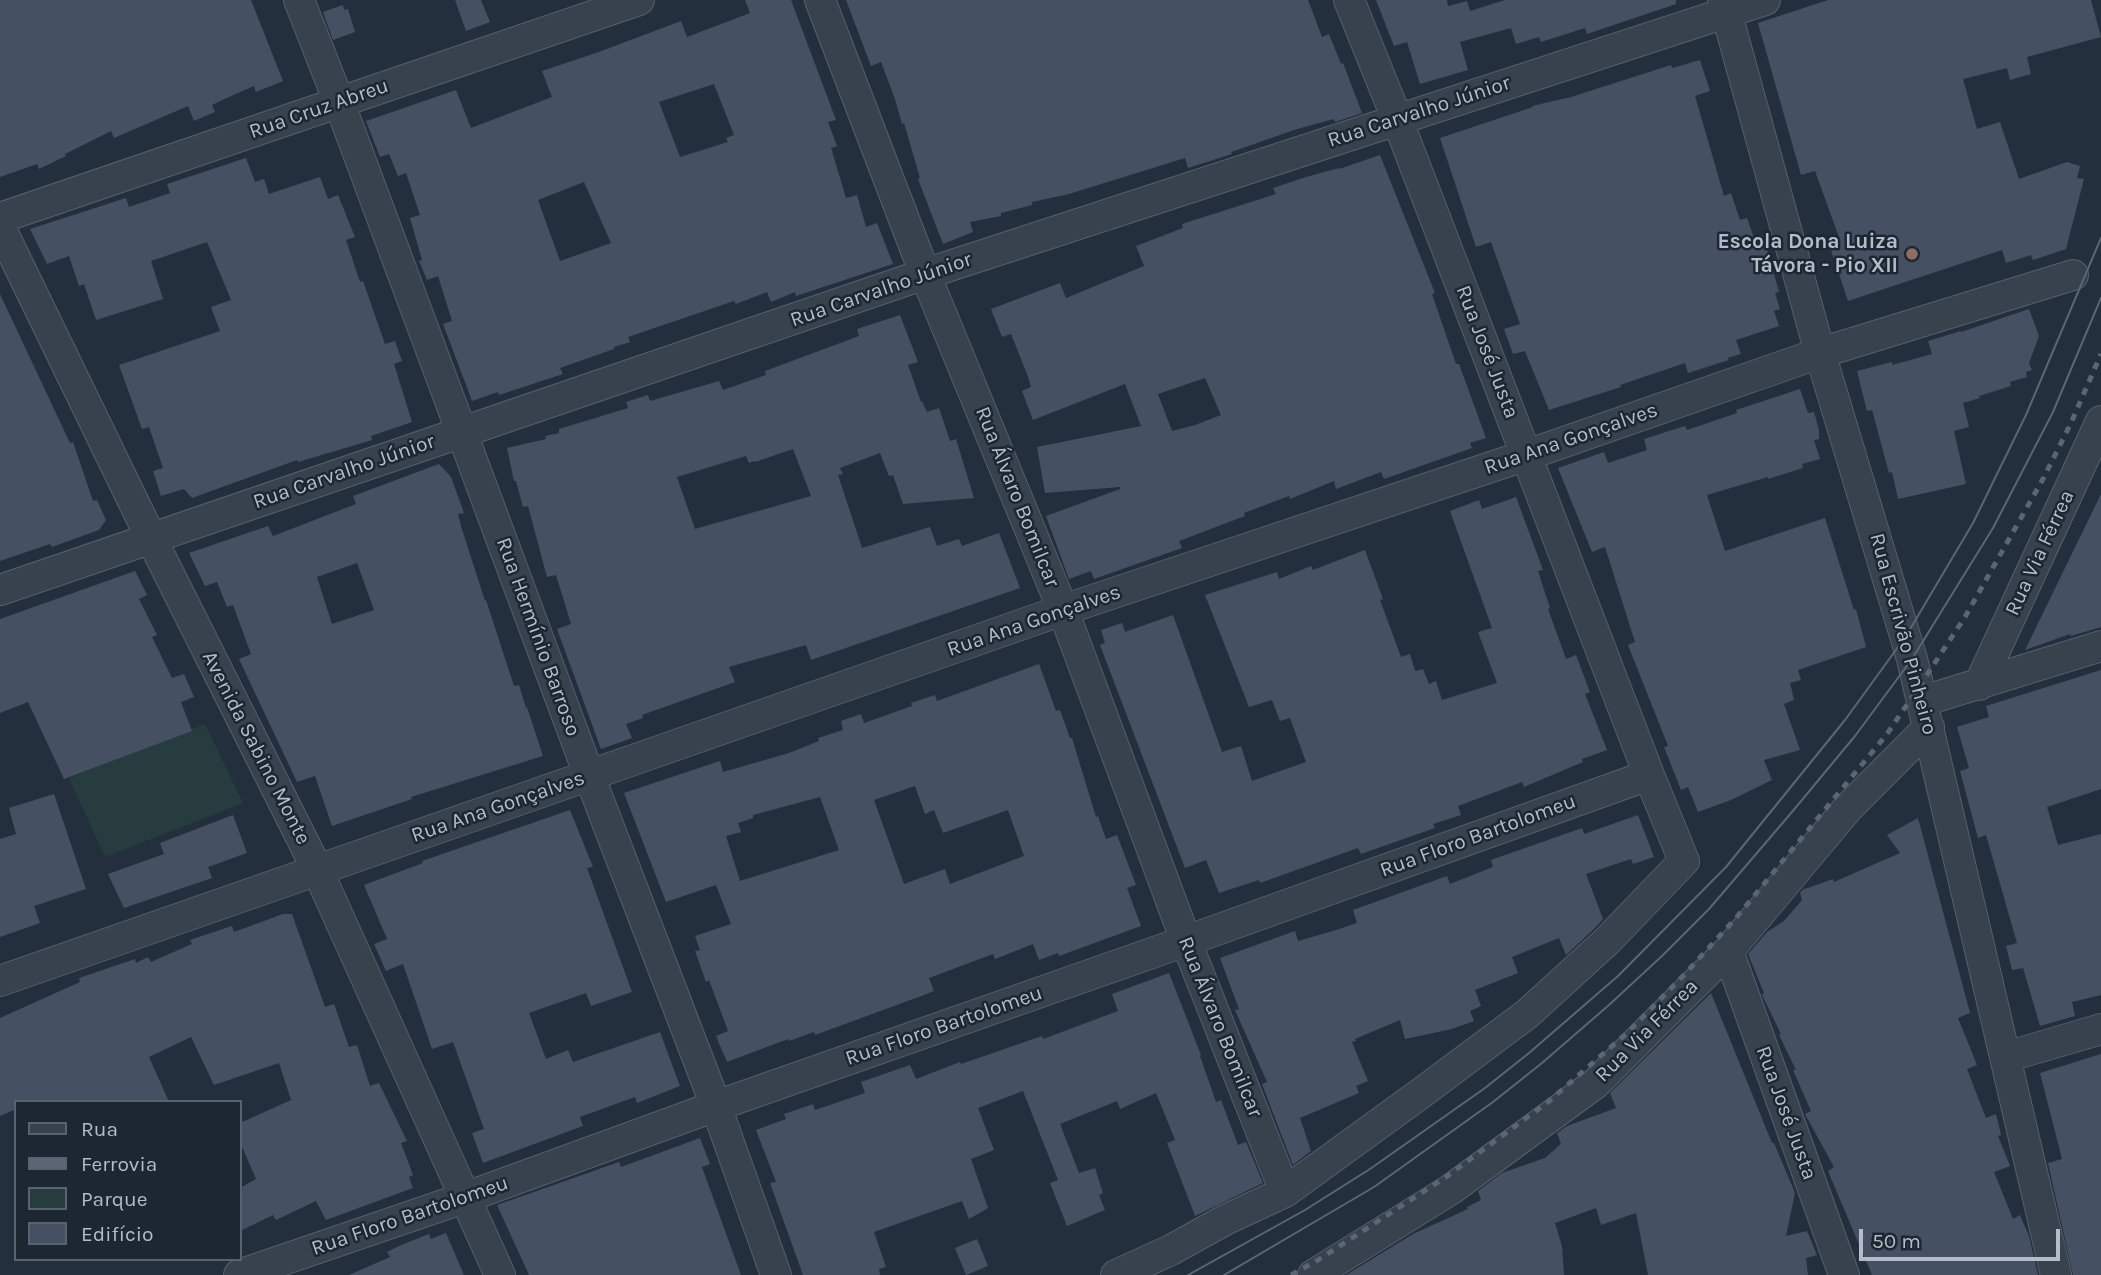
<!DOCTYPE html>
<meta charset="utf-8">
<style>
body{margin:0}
#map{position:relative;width:2101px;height:1275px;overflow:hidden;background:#242f3e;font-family:Karla,sans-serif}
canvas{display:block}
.legend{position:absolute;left:14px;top:1100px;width:228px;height:161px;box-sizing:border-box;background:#1d2633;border:2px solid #59626f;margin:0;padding:9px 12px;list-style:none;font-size:21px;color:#b4bcc9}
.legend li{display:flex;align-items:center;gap:14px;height:35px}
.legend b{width:35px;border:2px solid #59626f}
.scale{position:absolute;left:1859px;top:1229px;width:201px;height:32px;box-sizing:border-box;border:4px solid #b4bcc9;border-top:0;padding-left:9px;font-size:21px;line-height:24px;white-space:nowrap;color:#b4bcc9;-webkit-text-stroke:5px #1d2633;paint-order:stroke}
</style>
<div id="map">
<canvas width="2101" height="1275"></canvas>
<ul class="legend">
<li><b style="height:9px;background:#38414e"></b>Rua</li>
<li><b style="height:9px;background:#5a6575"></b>Ferrovia</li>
<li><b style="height:19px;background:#263c3f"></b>Parque</li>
<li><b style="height:19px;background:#455162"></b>Edifício</li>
</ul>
<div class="scale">50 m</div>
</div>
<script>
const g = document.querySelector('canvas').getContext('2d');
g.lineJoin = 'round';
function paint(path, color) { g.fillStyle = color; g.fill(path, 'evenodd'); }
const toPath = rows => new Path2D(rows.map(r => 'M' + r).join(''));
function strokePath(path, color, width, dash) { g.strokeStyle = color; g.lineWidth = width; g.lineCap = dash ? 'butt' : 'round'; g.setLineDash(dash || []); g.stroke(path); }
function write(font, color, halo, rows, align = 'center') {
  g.font = font + ' Karla,sans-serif'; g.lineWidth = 5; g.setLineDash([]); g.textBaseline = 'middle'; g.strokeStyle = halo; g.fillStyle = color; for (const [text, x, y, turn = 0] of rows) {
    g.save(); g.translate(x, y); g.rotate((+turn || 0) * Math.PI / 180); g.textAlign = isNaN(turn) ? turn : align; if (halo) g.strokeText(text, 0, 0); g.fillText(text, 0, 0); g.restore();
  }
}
const green = toPath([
 [205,724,243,803,105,857,69,778]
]);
const building = toPath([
 [0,0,251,0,283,81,256,92,254,86,231,96,212,105,215,112,194,121,188,106,114,138,111,131,65,154,66,156,39,169,37,164,0,177],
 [455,0,481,0,490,22,466,31],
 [745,0,791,0,836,120,828,122,837,146,831,148,846,198,857,195,866,227,877,223,893,264,796,296,795,292,771,302,767,292,736,304,734,301,628,337,630,342,614,347,614,349,560,368,563,374,499,395,498,392,472,401,443,324,452,321,438,276,427,280,419,261,422,260,410,218,420,215,406,173,398,176,389,154,380,157,366,121,456,90,471,128,552,97,542,71,596,53,681,21,687,37,750,13],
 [714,84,734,135,726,138,728,142,680,157,659,102],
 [584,182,611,243,560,261,538,200],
 [846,0,1308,0,1322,37,1329,34,1341,64,1343,63,1362,113,1335,122,1334,119,1297,129,1231,152,1232,154,1188,168,1185,158,1069,194,1032,202,1032,205,1001,213,1001,216,970,222,973,232,943,244,918,179,920,178,904,123,902,124,895,99,881,62,871,66],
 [1376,0,1447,0,1448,6,1467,1,1470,11,1505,0,1676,0,1676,4,1587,34,1585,28,1541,42,1539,37,1516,44,1511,28,1460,42,1468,70,1420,84,1407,42,1394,46],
 [1828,0,2091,0,2101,37,2027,57,2031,74,2010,80,2007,68,1963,79,1977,129,2000,122,2019,179,2067,162,2080,166,2077,178,2084,179,2066,249,2033,260,2031,255,2006,263,2002,250,1848,301,1829,244,1840,240,1815,171,1801,175,1758,23],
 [343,5,344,10,348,9,355,32,333,40,323,12],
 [1700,60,1710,91,1695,96,1724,196,1731,193,1740,220,1747,218,1754,238,1763,235,1779,292,1775,293,1780,309,1774,311,1779,326,1736,340,1741,354,1727,358,1729,360,1688,373,1685,363,1620,385,1621,387,1549,410,1525,351,1513,354,1504,329,1520,324,1491,242,1476,247,1440,138,1533,107,1532,106,1571,97,1671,65,1672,68],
 [1380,155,1435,293,1432,294,1456,364,1459,364,1486,438,1470,443,1472,448,1384,479,1381,472,1336,489,1334,481,1290,499,1289,496,1244,513,1245,516,1179,541,1182,548,1094,579,1091,571,1069,579,1046,516,1120,489,1120,487,1045,493,1037,447,1141,426,1125,384,1033,420,1022,391,1031,387,1027,374,1011,334,1002,337,991,309,1060,283,1066,298,1144,266,1136,246,1183,228,1182,224,1276,194,1273,188,1306,177,1339,168,1339,169],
 [1205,378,1221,415,1195,425,1172,431,1158,394],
 [246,158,255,182,264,179,269,194,320,177,328,199,338,195,355,237,346,240,360,282,363,281,385,344,395,341,402,361,394,364,412,422,371,436,372,440,298,462,297,460,192,498,184,489,161,496,153,471,163,468,149,427,142,429,119,365,220,331,211,307,231,300,207,242,151,261,163,299,96,320,84,284,79,286,69,256,47,264,30,229,126,198,129,207,170,193,167,184],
 [0,294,70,443,73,442,93,501,97,500,106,520,99,530,52,547,50,544,0,561],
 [2029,309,2039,336,2029,363,2032,370,2026,372,2027,377,2010,382,2011,386,1979,396,1980,398,1963,403,1969,427,1954,431,1966,484,1898,499,1892,472,1889,473,1872,410,1867,411,1857,371,1892,362,1892,365,1932,354,1928,341,1961,331,1961,332],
 [900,315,918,362,908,365,921,402,922,401,927,412,939,408,950,441,956,439,974,498,903,504,893,475,889,476,880,453,840,468,843,474,838,475,862,548,930,527,937,546,959,539,962,546,999,533,1020,588,811,660,806,645,729,667,735,682,642,715,643,718,626,724,632,738,601,749,557,629,571,624,556,575,547,577,528,506,523,507,516,481,514,481,507,448,546,439,545,436,559,433,559,429,628,408,626,402,648,395,650,401,719,381,723,390,766,375,765,371,859,336,857,329],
 [793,449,811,496,695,529,677,477,746,456,749,463,754,461,755,462],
 [1800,389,1808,413,1814,412,1819,430,1819,439,1814,440,1820,459,1802,464,1803,468,1768,479,1768,477,1707,495,1725,551,1825,518,1854,610,1856,609,1866,647,1798,670,1801,680,1790,683,1794,700,1784,704,1800,750,1764,760,1772,780,1731,800,1698,812,1688,787,1681,790,1664,747,1668,746,1628,645,1635,642,1605,547,1592,552,1558,468,1604,452,1608,463,1647,450,1644,439,1685,426,1687,430,1737,413,1736,410],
 [439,464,451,477,464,513,458,514,461,526,485,601,486,600,514,686,519,685,526,708,527,707,543,756,411,797,412,799,332,826,315,776,297,782,239,659,251,654,233,605,227,607,217,582,205,586,189,553,268,526,273,536,356,504,353,496],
 [357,563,374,610,332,624,317,577],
 [2101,494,2101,627,2071,636,2070,634,2025,650],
 [1516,497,1543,570,1538,571,1550,608,1548,609,1566,659,1576,655,1590,692,1585,694,1607,750,1582,759,1583,762,1524,787,1522,782,1458,806,1461,815,1433,824,1435,828,1361,854,1358,848,1260,883,1259,880,1219,893,1206,860,1185,868,1100,645,1105,643,1101,630,1122,623,1125,632,1173,615,1222,752,1241,746,1252,781,1306,762,1290,718,1280,721,1272,700,1249,707,1205,595,1277,572,1279,579,1311,566,1313,570,1365,550,1383,599,1380,600,1401,657,1410,654,1415,671,1423,669,1429,684,1436,681,1442,700,1497,683,1478,632,1492,628,1450,511,1479,500,1482,509],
 [135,571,147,595,139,599,157,635,152,637,172,678,184,674,194,697,181,702,192,731,64,779,28,702,0,713,0,619],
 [1039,664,1056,711,1060,710,1070,738,1072,738,1096,817,1098,816,1106,839,1117,835,1136,885,1127,888,1141,926,1059,956,1058,953,1039,960,1033,944,995,959,993,954,929,978,934,991,924,995,815,1035,814,1032,789,1041,788,1039,727,1062,716,1036,728,1031,709,980,706,982,695,951,700,950,695,936,731,924,716,885,666,902,624,793,720,761,723,772,789,753,819,741,818,738,843,730,841,721,861,714,864,723,912,706,911,703,935,695,937,701],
 [915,786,925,814,934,810,943,833,1008,810,1024,856,950,884,945,869,904,884,874,800],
 [820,797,839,850,740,881,726,836,741,832,738,823,753,818,753,815],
 [2101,670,2101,789,2047,807,2058,845,2101,834,2101,995,2072,1002,2075,1016,2040,1026,2023,968,2012,970,2006,946,2017,943,1986,835,1978,838,1960,771,1969,768,1957,727,1989,717,1986,706],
 [54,794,86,889,34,906,40,923,0,937,0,839,16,834,9,808],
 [570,810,593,867,587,868,632,992,591,1006,586,993,529,1013,546,1059,568,1050,573,1062,660,1032,680,1086,637,1103,635,1097,580,1117,583,1126,483,1163,472,1133,484,1129,453,1042,432,1049,403,964,386,971,374,944,387,939,364,885,423,863,422,861],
 [233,815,247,853,208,867,212,878,124,908,108,874,164,854,160,843],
 [1638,815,1654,857,1633,864,1631,859,1586,874,1603,919,1595,928,1566,955,1559,938,1512,957,1518,973,1475,990,1481,1006,1470,1011,1474,1021,1452,1029,1405,1039,1400,1020,1355,1039,1356,1041,1352,1042,1368,1081,1356,1086,1359,1093,1300,1118,1311,1151,1293,1165,1262,1084,1267,1082,1235,1010,1239,1009,1220,958,1295,931,1298,941,1333,931,1357,923,1353,910,1447,876,1450,884,1493,867,1491,860,1582,828,1584,834],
 [1918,818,1970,1013,1958,1018,1977,1065,1967,1069,1986,1118,1996,1114,2001,1135,1998,1136,2010,1166,1994,1172,2013,1219,2020,1215,2029,1236,2038,1275,1872,1275,1828,1171,1834,1167,1805,1114,1811,1111,1793,1070,1796,1070,1779,1035,1781,1034,1764,999,1762,994,1764,993,1748,954,1767,932,1784,921,1802,900,1800,893,1802,890,1833,879,1834,882,1900,853,1887,835],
 [283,914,292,914,325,1007,334,1004,349,1047,357,1045,370,1086,379,1083,407,1141,401,1143,413,1175,409,1177,413,1188,326,1220,316,1201,276,1220,273,1215,240,1231,240,1188,256,1179,240,1142,240,1123,291,1100,279,1063,214,1085,191,1037,149,1057,169,1102,16,1102,16,1109,0,1116,0,1018,80,982,79,978,135,959,136,963,148,957,151,962,192,944,190,940,232,926,234,932],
 [1169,973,1201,1055,1200,1056,1216,1102,1221,1100,1238,1145,1246,1142,1263,1183,1195,1216,1167,1143,1175,1140,1156,1093,1120,1109,1117,1101,1060,1124,1079,1173,1095,1168,1103,1193,1099,1195,1105,1210,1067,1226,1050,1183,1058,1180,1023,1091,978,1108,994,1150,971,1159,988,1208,969,1219,962,1201,874,1232,886,1267,879,1269,880,1275,803,1275,770,1183,776,1182,756,1130,786,1119,784,1114,813,1104,815,1110,865,1093,861,1082,910,1065,916,1079,960,1062,961,1064,1042,1036,1043,1039,1118,1011,1112,994],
 [1711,993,1772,1143,1774,1143,1795,1193,1786,1236,1807,1231,1817,1255,1806,1258,1808,1275,1648,1275,1636,1213,1601,1225,1596,1208,1555,1223,1562,1246,1564,1275,1346,1275,1413,1234,1468,1209,1467,1207,1481,1200,1478,1191,1502,1173,1545,1158,1561,1144,1557,1133,1567,1126,1616,1108,1610,1093],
 [2101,1054,2101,1275,2073,1275,2048,1163,2062,1159,2040,1073],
 [700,1138,710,1164,702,1167,741,1275,529,1275,497,1205,619,1162,621,1167],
 [446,1233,464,1275,349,1275,390,1257,387,1252,401,1245,429,1234,431,1239],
 [977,1239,988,1266,966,1275,955,1248]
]);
const street = toPath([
 [299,0,339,102,589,775,716,1106,776,1275],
 [820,0,925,274,1063,610,1186,941,1285,1192],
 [1723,0,1820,353,1912,659,2056,1275],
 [0,218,639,0],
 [0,227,151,538,317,869,500,1275],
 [0,590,925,274,1765,0],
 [1979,685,2101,421],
 [1923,701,2101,646],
 [1728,951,1844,1275],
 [0,981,1063,610,1527,455,1820,353,2073,275],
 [2006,1057,2101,1029],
 [239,1275,464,1198,716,1106,1186,941,1649,775],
 [1116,1275,1171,1250,1225,1220,1285,1192,1424,1091,1527,1014,1607,941,1684,861,1649,775,1397,119,1349,0],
 [1313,1275,1450,1190,1596,1083,1728,951,1848,808,1929,727]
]);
const tram = toPath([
 [1188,1275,1305,1210,1370,1169,1485,1088,1529,1053,1618,976,1726,867,1845,720,1906,636,1973,523,2026,415,2101,238],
 [1224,1275,1374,1187,1493,1102,1542,1063,1609,1005,1663,955,1709,909,1792,812,1855,736,1912,659,1993,528,2053,412,2101,298]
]);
const rail = toPath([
 [1291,1275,1318,1260,1446,1177,1548,1102,1627,1033,1684,975,1736,918,1887,734,1919,687,1965,617,2043,479,2071,423,2101,354]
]);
const markers = [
 [1912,254,7,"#8d6e63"]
];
const streetNames = [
 ["Rua Cruz Abreu",319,109,-19],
 ["Rua Carvalho Júnior",1419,112,-18],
 ["Rua Carvalho Júnior",881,290,-19],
 ["Rua José Justa",1487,352,69],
 ["Rua Ana Gonçalves",1571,439,-19],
 ["Rua Carvalho Júnior",344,472,-19],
 ["Rua Álvaro Bomilcar",1017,497,68],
 ["Rua Via Férrea",2040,553,-65],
 ["Rua Ana Gonçalves",1034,621,-19],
 ["Rua Escrivão Pinheiro",1903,634,75],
 ["Rua Hermínio Barroso",538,637,70],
 ["Avenida Sabino Monte",256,748,63],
 ["Rua Ana Gonçalves",498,807,-19],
 ["Rua Floro Bartolomeu",1478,836,-20],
 ["Rua Floro Bartolomeu",944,1026,-19],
 ["Rua Álvaro Bomilcar",1220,1027,68],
 ["Rua Via Férrea",1647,1031,-45],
 ["Rua José Justa",1786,1113,70],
 ["Rua Floro Bartolomeu",410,1216,-19]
];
const poiNames = [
 ["Escola Dona Luiza",1898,242],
 ["Távora - Pio XII",1898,266]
];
paint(green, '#263c3f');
paint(building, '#455162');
strokePath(street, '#565f6c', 32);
strokePath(street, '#38414e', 30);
strokePath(tram, '#5a6575', 2);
strokePath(rail, '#5a6575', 5, [7, 7]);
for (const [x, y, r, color] of markers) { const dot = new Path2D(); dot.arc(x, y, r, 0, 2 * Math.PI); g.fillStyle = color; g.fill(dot); strokePath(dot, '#1d2633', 2.5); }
write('21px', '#b4bcc9', '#1d2633', streetNames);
write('bold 21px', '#b4bcc9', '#1d2633', poiNames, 'right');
</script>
